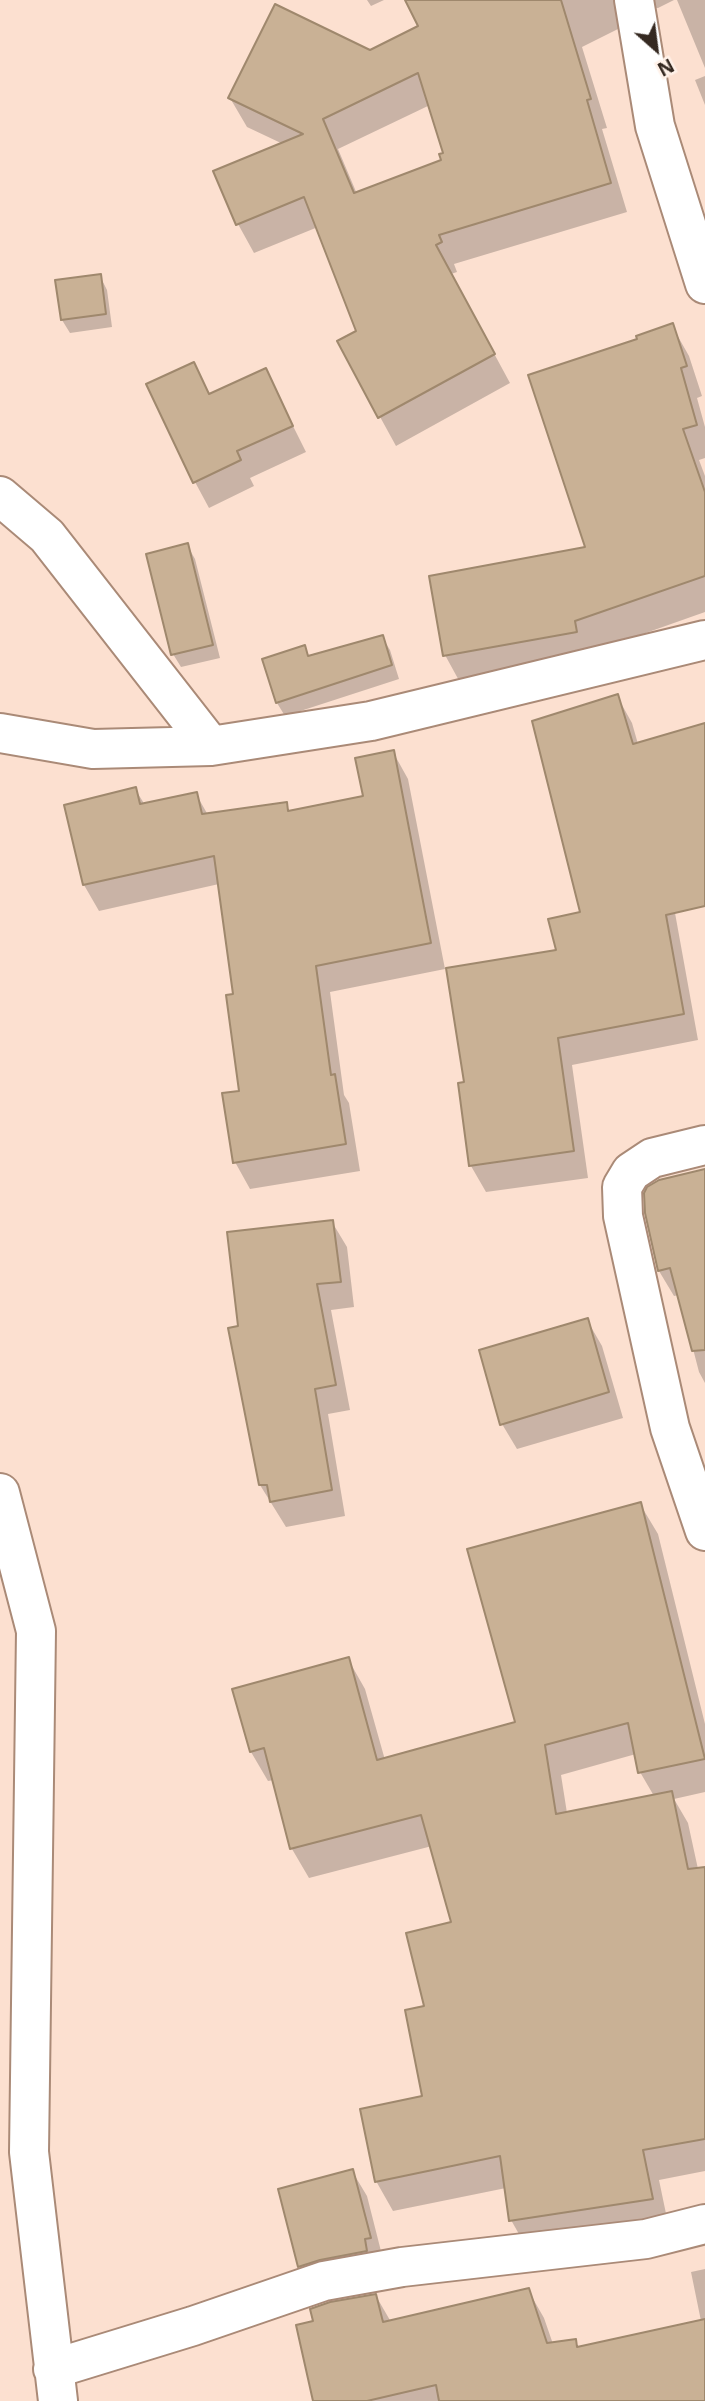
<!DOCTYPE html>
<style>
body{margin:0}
#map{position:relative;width:705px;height:2401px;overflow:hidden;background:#fce0d0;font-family:"Noto Sans",sans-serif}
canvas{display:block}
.north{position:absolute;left:621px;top:14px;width:70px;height:70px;-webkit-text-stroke:5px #fff1e8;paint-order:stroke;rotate:152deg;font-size:19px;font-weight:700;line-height:28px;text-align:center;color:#352921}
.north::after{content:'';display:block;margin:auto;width:24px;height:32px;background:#352921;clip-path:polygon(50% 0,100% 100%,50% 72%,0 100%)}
</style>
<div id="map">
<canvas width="705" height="2401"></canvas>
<div class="north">N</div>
</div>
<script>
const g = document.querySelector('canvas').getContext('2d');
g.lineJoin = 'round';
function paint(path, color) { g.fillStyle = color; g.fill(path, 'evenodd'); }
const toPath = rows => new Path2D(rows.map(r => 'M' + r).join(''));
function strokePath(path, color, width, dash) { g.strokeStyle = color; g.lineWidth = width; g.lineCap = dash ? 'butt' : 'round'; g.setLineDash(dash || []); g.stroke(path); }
const shadow = toPath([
 [367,0,384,0,371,6],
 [407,0,674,0,658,8,647,7,630,23,582,47,607,128,602,129,627,212,454,264,457,272,451,274,510,383,396,446,339,342,358,332,318,227,254,253,238,224,216,172,283,144,247,127,230,98,397,64,420,27],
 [430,105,445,154,443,161,357,194,338,149],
 [677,0,705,0,705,68],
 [705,76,705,105,695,80],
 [100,276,107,290,112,327,70,333,62,320],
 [672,326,689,356,702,396,697,398,705,427,705,458,699,460,705,476,705,612,592,652,462,686,445,655,587,548,639,340],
 [193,364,211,396,265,370,306,452,250,478,254,486,209,508,195,482,148,385],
 [187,545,195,559,220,658,181,667,173,654],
 [382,637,390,650,399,679,285,716,277,703,264,660,304,648,310,657],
 [617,696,632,723,638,744,705,725,705,858,658,819,698,1040,572,1065,588,1178,486,1192,471,1166,459,1085,466,1084,582,914],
 [393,752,408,779,445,969,330,992,344,1095,349,1103,360,1171,250,1189,235,1162,241,1092,235,996,219,884,99,911,84,885,66,806,135,789,145,805,196,794,208,815,286,804,290,812,365,797],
 [705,1171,705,1383,699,1372,679,1295,674,1296,659,1271],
 [332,1222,347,1247,354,1307,331,1310,350,1410,328,1414,345,1516,286,1527,260,1485,240,1328],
 [587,1320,602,1346,623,1418,517,1449,502,1424],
 [640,1504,658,1534,705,1724,705,1792,674,1799,688,1823,698,1869,705,1868,705,2171,659,2180,669,2228,528,2250,511,2220,506,2188,393,2211,376,2181,424,2098,426,2008,453,1923,432,1846,309,1878,292,1849,274,1780,268,1781,251,1752,234,1691,348,1659,365,1689,385,1760,517,1723],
 [636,1754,640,1772,654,1796,567,1813,561,1775],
 [352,2171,367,2196,384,2263,315,2291,300,2266],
 [705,2269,705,2401,315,2401,315,2323,376,2296,391,2322,528,2290,544,2318,553,2344,575,2341,579,2348,701,2321,691,2272]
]);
const building = toPath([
 [405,0,561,0,591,99,587,100,611,183,439,235,442,242,436,245,495,354,378,418,337,341,356,331,304,197,236,225,213,171,303,134,228,98,275,4,370,50,418,26,405,0],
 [418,73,443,153,439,154,441,160,354,193,323,119,418,73],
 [101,274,106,314,61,320,55,280,101,274],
 [673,323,687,366,681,368,697,425,683,429,705,492,705,576,575,621,577,632,443,656,429,576,585,547,528,375,637,339,636,336,673,323],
 [194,362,209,394,266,368,293,426,237,451,241,460,193,483,146,384,194,362],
 [188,543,213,645,171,655,146,554,188,543],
 [383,635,392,665,276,703,262,659,305,645,308,656,383,635],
 [618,694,633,744,705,723,705,906,666,915,684,1014,558,1038,574,1151,469,1166,458,1083,464,1082,446,968,556,950,548,919,580,912,532,721,618,694],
 [394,750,431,943,316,966,331,1075,335,1074,346,1144,233,1163,222,1093,239,1091,226,995,233,994,214,856,83,885,64,805,136,787,140,804,197,792,202,814,287,802,288,811,363,796,355,758,394,750],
 [705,1169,705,1350,692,1351,670,1268,658,1271,645,1213,644,1193,647,1187,659,1180,705,1169],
 [333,1220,341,1282,317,1284,336,1385,315,1389,332,1490,270,1502,267,1485,259,1485,228,1328,238,1326,227,1232,333,1220],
 [588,1318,609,1392,500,1425,479,1350,588,1318],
 [641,1502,705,1759,638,1773,628,1723,545,1745,556,1814,672,1791,688,1869,705,1867,705,2139,643,2150,653,2199,509,2221,500,2156,375,2182,360,2109,422,2096,405,2010,424,2006,406,1933,451,1922,421,1815,290,1849,264,1748,250,1752,232,1689,349,1657,377,1760,515,1722,467,1549,641,1502],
 [353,2169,371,2238,365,2239,367,2251,320,2260,298,2267,278,2189,353,2169],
 [529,2288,547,2343,576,2339,577,2347,705,2319,705,2401,439,2401,436,2385,367,2401,313,2401,296,2325,313,2321,310,2309,330,2302,376,2294,383,2322,529,2288]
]);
const minor = toPath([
 [634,0,655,126,705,284],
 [0,496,47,536,211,746],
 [0,733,93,749,211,746,371,721,705,640],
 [705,1145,652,1158,631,1172,622,1187,623,1216,670,1428,705,1531],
 [0,1493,36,1631,29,2152,58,2401],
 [53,2369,193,2326,324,2281,402,2267,646,2239,705,2224]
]);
paint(shadow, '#0003');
paint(building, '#c9b195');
strokePath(building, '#9f886d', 2);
strokePath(minor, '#aa8a77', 42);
strokePath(minor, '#fff', 38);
</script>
